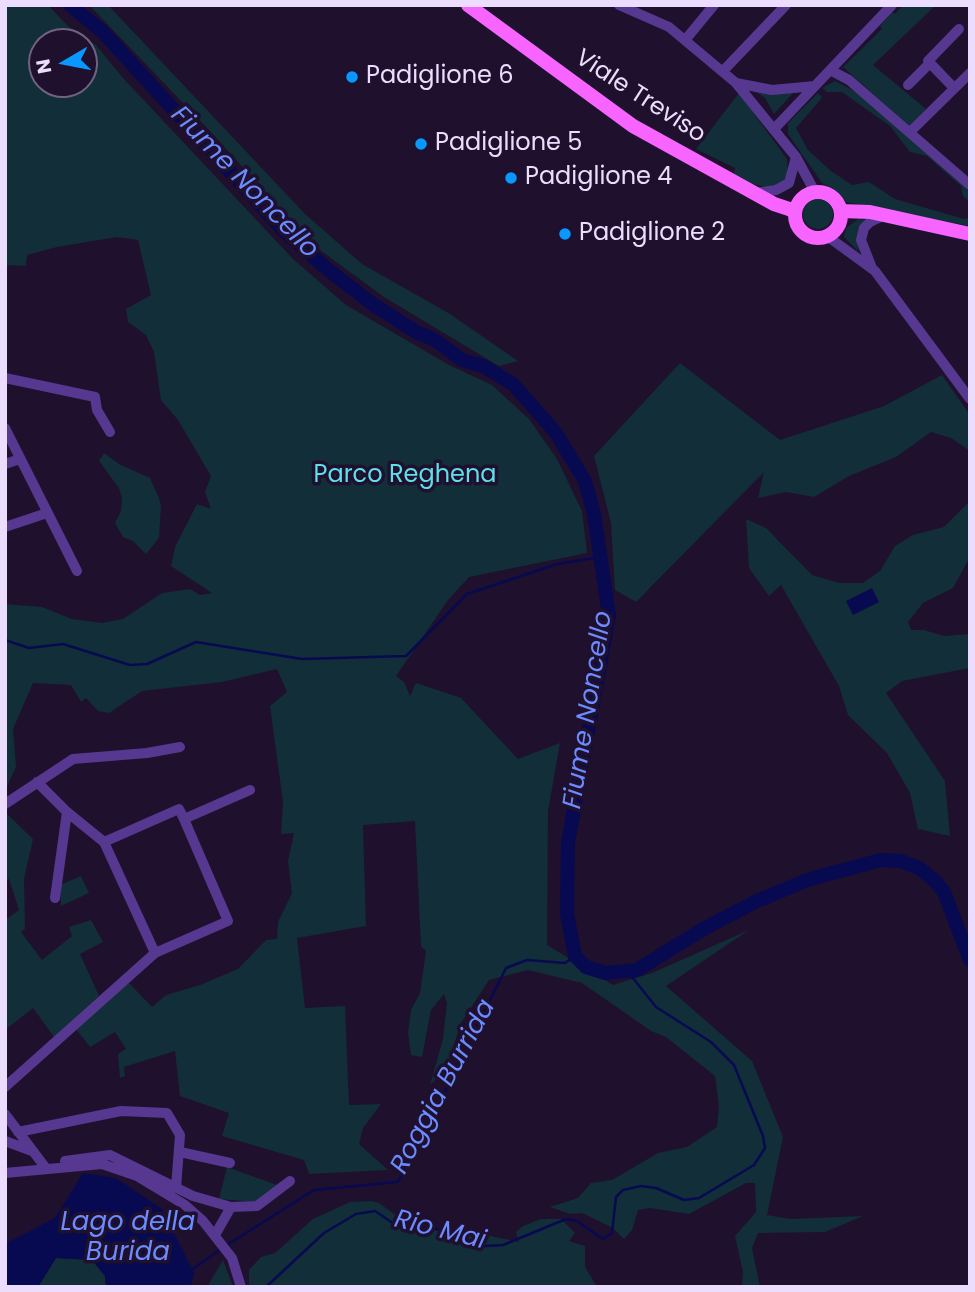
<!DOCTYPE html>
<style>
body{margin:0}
#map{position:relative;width:975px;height:1292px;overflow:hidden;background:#1f102e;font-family:Poppins,sans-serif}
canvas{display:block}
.frame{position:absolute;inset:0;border:7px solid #ecddff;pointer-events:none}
.north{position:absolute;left:28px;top:28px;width:70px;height:70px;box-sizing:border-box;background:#1f102e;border:2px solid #716282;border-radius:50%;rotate:260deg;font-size:19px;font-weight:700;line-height:28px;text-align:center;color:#ecddff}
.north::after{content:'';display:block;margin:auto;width:24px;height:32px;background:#0998ff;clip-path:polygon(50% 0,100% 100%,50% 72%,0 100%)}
</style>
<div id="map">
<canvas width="975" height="1292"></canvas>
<div class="frame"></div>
<div class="north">N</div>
</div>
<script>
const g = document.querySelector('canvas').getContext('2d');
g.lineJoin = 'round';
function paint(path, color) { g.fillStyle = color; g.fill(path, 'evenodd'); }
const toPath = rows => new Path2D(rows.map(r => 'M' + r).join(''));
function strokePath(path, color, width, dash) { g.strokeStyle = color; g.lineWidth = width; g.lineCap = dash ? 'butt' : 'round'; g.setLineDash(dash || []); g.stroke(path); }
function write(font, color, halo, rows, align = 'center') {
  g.font = font + ' Poppins,sans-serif'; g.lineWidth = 7; g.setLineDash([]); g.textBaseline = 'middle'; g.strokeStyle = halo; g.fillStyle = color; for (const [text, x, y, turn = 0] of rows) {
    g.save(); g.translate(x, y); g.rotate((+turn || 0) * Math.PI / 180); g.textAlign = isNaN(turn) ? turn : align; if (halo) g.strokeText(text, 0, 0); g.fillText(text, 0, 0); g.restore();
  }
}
const green = toPath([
 [9,5,48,5,68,26,96,45,123,78,293,259,346,305,449,365,492,385,529,419,557,459,582,511,587,553,469,577,448,600,396,676,404,682,410,696,416,683,461,698,518,759,560,743,548,811,547,945,613,985,652,973,749,930,666,986,752,1061,783,1137,767,1215,790,1219,863,1216,825,1232,758,1233,752,1248,760,1287,742,1287,743,1272,735,1236,756,1212,755,1183,746,1183,689,1214,650,1208,638,1210,632,1230,624,1239,613,1228,582,1213,570,1214,550,1207,578,1198,591,1183,612,1180,658,1153,687,1147,717,1127,719,1106,715,1076,666,1037,651,1031,582,983,528,970,489,980,461,1023,446,1069,430,1085,443,1039,447,1003,444,994,431,1010,422,1057,411,1055,408,1032,411,1010,420,993,426,951,421,946,415,821,363,825,366,926,297,938,305,1008,345,1006,349,1105,381,1104,363,1128,359,1144,388,1170,309,1174,304,1160,222,1136,229,1113,180,1096,175,1051,124,1067,125,1076,120,1078,118,1054,126,1049,115,1032,90,1047,76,1029,127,981,152,1007,166,995,200,985,238,969,266,940,277,939,278,922,292,893,288,861,294,833,281,834,283,802,270,706,287,692,277,669,222,682,142,691,109,713,98,711,86,698,81,702,71,685,33,683,13,729,16,767,5,791,5,604,42,607,72,619,102,623,123,619,162,593,190,589,200,595,212,593,171,566,175,547,197,504,211,509,205,492,211,476,178,420,161,400,154,352,146,335,128,322,126,309,151,295,138,240,117,237,57,247,27,255,26,266,5,265,5,9],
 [42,42,84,42,84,84,42,84],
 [89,5,108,5,305,214,362,264,450,314,518,361,499,366,384,297,313,245,209,130],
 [903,5,936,5,873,65,926,109,909,126,843,67,882,29,880,26,892,12,895,14],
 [835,81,862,95,970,189,970,202,963,196,961,186,927,156,910,152,890,126,842,92,827,92,822,88],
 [753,90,793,93,774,114,765,98],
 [739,93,787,159,788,177,771,188,752,184,734,174,735,168,696,149],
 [818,93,822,97,820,100,796,128,808,150,831,171,852,185,869,182,895,199,964,219,970,218,970,226,846,202,835,190,822,183,788,134,788,123],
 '803 214a15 15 0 1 1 30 0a15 15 0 1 1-30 0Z',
 [858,219,866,220,857,240,859,252,844,237,846,228],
 [680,363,780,440,884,406,942,375,970,415,970,451,951,438,931,432,896,457,849,476,814,497,786,492,758,498,764,472,636,602,615,590,611,523,594,456],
 [104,453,119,464,150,478,159,498,161,505,159,538,146,554,133,541,123,537,115,523,121,511,122,498,119,488,99,461],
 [970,496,970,557,953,588,923,603,908,622,911,630,924,630,944,636,970,634,970,668,902,681,886,693,945,781,950,836,918,829,910,793,887,753,848,715,839,686,781,585,769,596,749,568,746,519,766,528,812,575,839,583,863,583,880,571,895,546,913,535,944,527,968,503],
 [5,812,33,839,24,879,25,929,21,932,42,960,72,936,69,927,91,920,103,942,80,954,99,996,54,1037,33,1008,5,1030,5,920,19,910,9,879,5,880],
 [81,876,89,893,61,906,60,885],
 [227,1167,277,1185,256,1202,219,1199],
 [371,1201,379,1203,401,1219,463,1239,477,1233,519,1242,516,1232,523,1226,541,1219,561,1219,575,1233,569,1241,585,1246,585,1267,597,1287,249,1287,249,1270,261,1257,275,1253,313,1219,350,1202],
 [56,1258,92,1260,105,1276,106,1287,38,1287],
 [223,1260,233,1287,207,1287]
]);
const water = toPath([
 [872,588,879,602,853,615,846,601],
 [83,1173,116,1178,162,1209,194,1273,191,1287,106,1287,105,1276,92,1260,56,1258,38,1287,5,1287,5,1244,55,1218]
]);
const stream = toPath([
 [5,640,29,648,63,644,130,665,147,664,196,642,302,659,406,656,467,594,557,564,601,557],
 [227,1245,314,1190,397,1182,404,1173,506,968,527,960,565,963,575,956],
 [190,1271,221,1249],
 [266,1287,324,1233,356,1214,375,1211,397,1226,434,1228,485,1246,503,1245,566,1219,577,1221,603,1239,612,1233,616,1197,623,1190,641,1186,656,1188,684,1200,699,1198,754,1165,765,1148,763,1136,734,1065,711,1042,656,1007,629,973]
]);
const river = toPath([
 [70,5,102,31,286,233,326,268,371,303,416,332,435,340,462,360,483,366,513,384,556,433,585,481,594,514,609,615,568,843,567,914,575,956,586,967,605,973,637,970,705,928,757,901,810,879,881,860,901,861,919,868,934,880,944,892,970,960]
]);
const minor = toPath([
 [619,5,669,27,736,83,796,157,815,192],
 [686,39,714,5],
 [830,70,849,80,970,185],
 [723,71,786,5],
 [736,83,772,90,815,86],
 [908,85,930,63],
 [954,88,928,61,959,29],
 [775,128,892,5],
 [910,132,970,73],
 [756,193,776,190,789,183,796,157],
 [827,236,875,271,970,399],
 [872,268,861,240,864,228,870,222,885,215],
 [5,378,95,397,97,410,110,432],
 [5,428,77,571],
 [5,464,20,459],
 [5,527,47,513],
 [37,782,67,812,104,842,155,953,228,921,184,819],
 [5,804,73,759,147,753,180,747],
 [104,842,179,809,184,819,250,790],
 [55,898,67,812],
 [5,1087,155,953],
 [5,1114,45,1167],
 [18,1132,121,1111,167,1113,180,1135,176,1188],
 [5,1141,32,1151],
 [180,1152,230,1163],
 [65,1161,110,1155,193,1196,231,1207,257,1206,290,1181],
 [5,1173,102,1164,137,1176,185,1205,203,1221,232,1258,241,1287],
 [215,1235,231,1207]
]);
const major = toPath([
 [468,5,633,126,774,204,795,211],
 '795 215a23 23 0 1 1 46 0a23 23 0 1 1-46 0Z',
 [841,211,870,212,970,234]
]);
const markers = [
 [352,77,7,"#0998ff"],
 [421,144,7,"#0998ff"],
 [511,178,7,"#0998ff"],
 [565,234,7,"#0998ff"]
];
const poiNames = [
 ["Padiglione 6",366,77],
 ["Padiglione 5",435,144],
 ["Padiglione 4",525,178],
 ["Padiglione 2",579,234]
];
const streetNames = [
 ["Viale Treviso",640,97,33]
];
const parkNames = [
 ["Parco Reghena",405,476]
];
const waterNames = [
 ["Fiume Noncello",244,183,46],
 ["Fiume Noncello",589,710,-81],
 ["Roggia Burrida",444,1087,-62],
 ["Lago della",128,1223],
 ["Burida",128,1253],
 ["Rio Mai",440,1231,14]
];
paint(green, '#122e39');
paint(water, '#070a50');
strokePath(stream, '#070a50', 2.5);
strokePath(river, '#070a50', 14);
strokePath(minor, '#573890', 10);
strokePath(major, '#f764ff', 14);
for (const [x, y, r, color] of markers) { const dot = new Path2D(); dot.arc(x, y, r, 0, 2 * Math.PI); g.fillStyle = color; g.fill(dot); strokePath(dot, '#1f102e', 2.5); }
write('24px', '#ecddff', '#1f102e', poiNames, 'left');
write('24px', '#ecddff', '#1f102e', streetNames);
write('24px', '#5fdfe9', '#1f102e', parkNames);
write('italic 26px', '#6b8bff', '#1f102e', waterNames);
</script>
